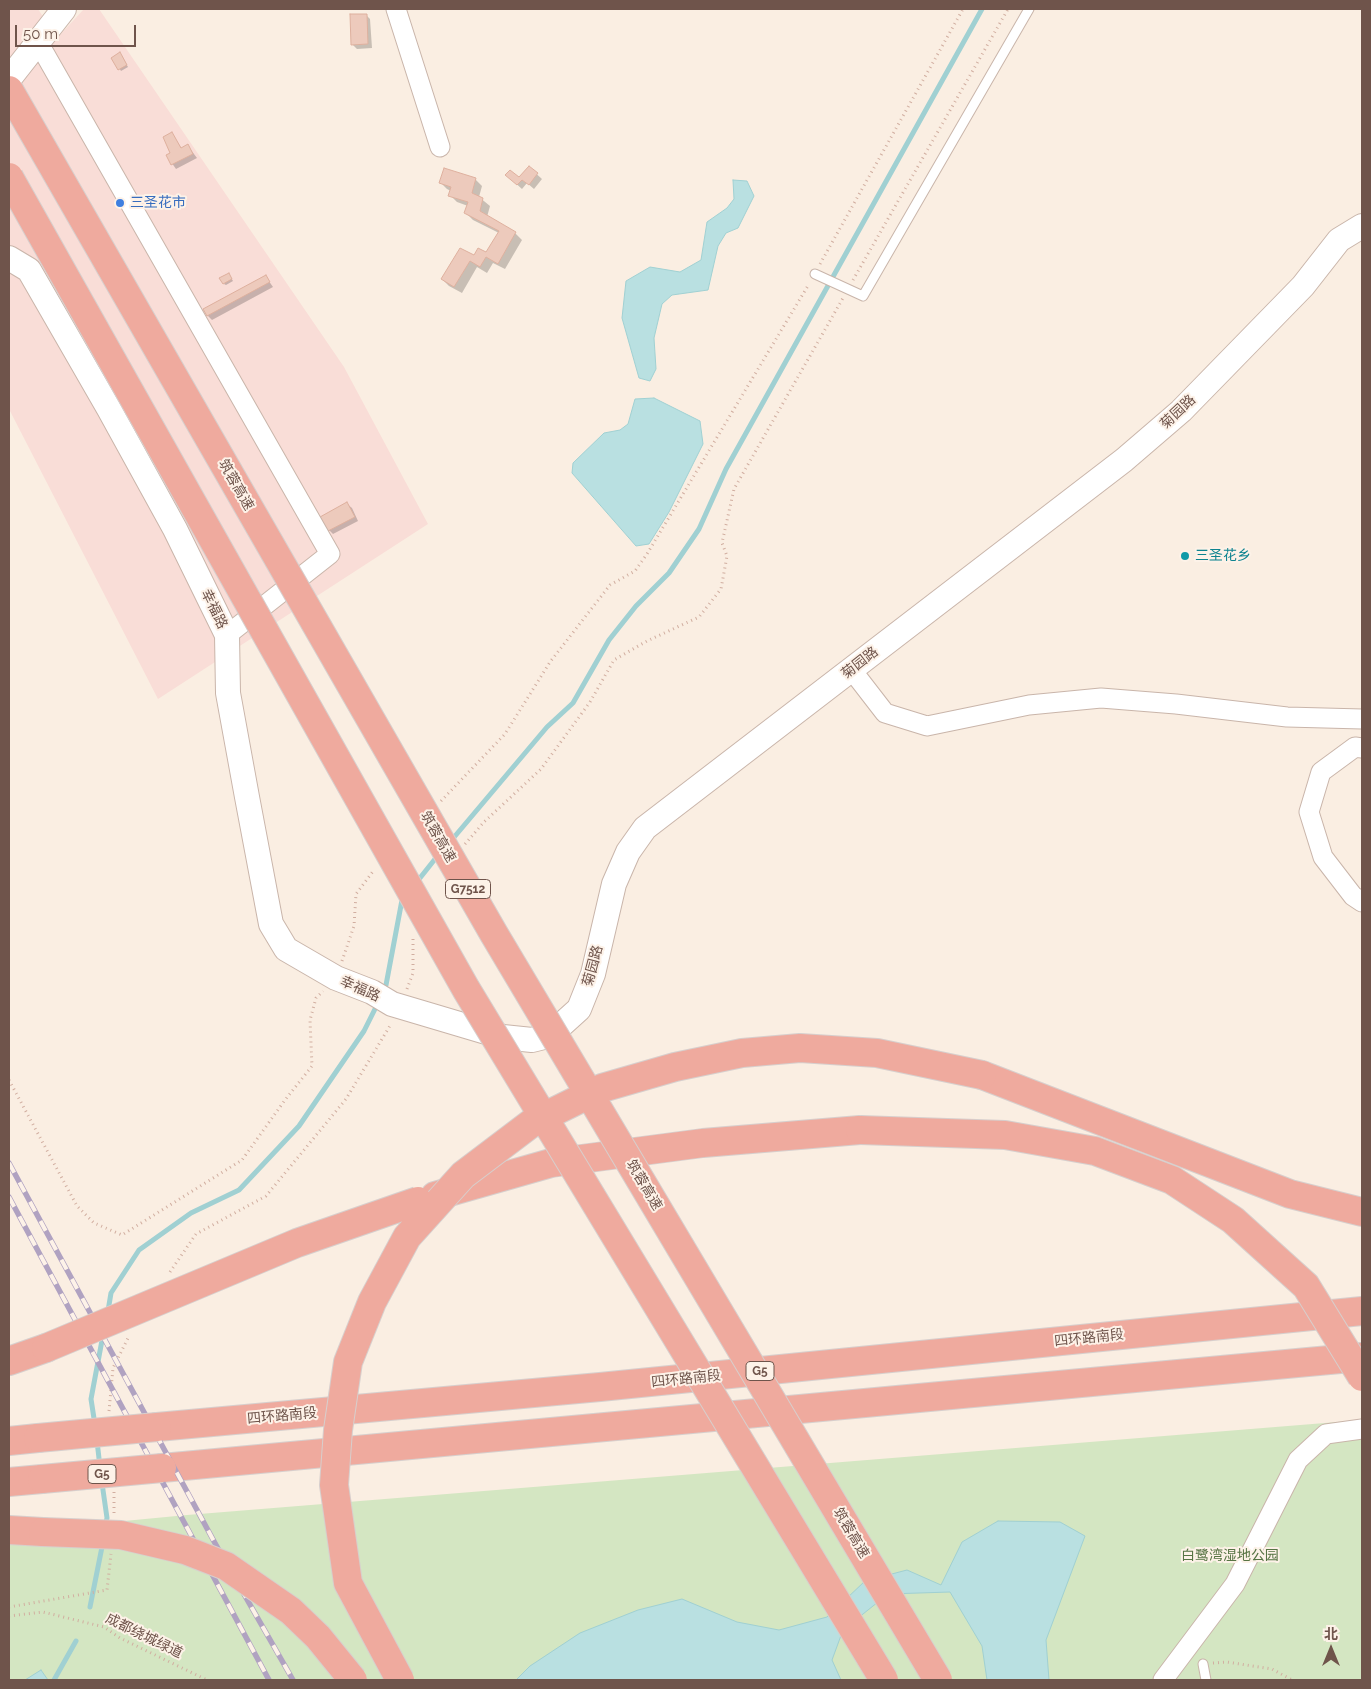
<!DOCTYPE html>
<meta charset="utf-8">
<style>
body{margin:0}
#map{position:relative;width:1371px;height:1689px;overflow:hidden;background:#faeee2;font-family:Raleway,"Noto Sans SC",sans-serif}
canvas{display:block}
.frame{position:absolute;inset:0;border:10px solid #6f544b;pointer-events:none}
.north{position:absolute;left:1306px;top:1624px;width:50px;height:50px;-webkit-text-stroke:4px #fdf2e8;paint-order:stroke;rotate:0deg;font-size:14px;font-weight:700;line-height:20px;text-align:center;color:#6f544b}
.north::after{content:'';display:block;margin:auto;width:18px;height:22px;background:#6f544b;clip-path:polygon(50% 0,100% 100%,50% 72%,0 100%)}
.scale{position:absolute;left:15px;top:25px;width:121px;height:22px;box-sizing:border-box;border:2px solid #6f544b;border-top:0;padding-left:6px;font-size:15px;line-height:18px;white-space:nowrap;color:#6f544b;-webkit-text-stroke:4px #fdf2e8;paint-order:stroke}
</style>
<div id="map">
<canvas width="1371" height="1689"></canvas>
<div class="frame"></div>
<div class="north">北</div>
<div class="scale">50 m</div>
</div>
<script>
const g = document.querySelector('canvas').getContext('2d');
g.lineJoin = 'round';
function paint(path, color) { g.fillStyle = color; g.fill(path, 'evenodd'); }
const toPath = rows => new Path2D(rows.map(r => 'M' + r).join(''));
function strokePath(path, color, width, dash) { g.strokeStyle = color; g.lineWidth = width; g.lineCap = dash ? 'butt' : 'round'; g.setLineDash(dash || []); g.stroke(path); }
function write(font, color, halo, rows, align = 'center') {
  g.font = font + ' Raleway,"Noto Sans SC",sans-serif'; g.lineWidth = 4; g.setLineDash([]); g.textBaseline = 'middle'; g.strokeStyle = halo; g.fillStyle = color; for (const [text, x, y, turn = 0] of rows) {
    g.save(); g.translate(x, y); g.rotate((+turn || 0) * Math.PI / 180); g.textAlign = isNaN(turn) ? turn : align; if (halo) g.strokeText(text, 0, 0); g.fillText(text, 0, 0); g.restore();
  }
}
const commercial = toPath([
 [9,9,38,9,57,38,84,9,99,9,344,367,428,524,158,699,9,409]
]);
const green = toPath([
 [1362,1420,1362,1680,9,1680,9,1532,187,1515]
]);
const water = toPath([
 [733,180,747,181,754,196,738,228,726,233,718,246,708,290,672,295,662,304,654,338,656,369,650,381,639,378,622,318,626,281,650,267,680,272,701,260,707,222,727,208,734,199,733,180],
 [654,398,700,421,703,444,669,512,649,544,636,546,572,473,573,463,604,433,620,430,628,424,635,399,654,398],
 [998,1521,1060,1522,1085,1536,1046,1640,1049,1680,987,1680,982,1646,950,1592,888,1594,843,1630,832,1660,841,1680,516,1680,530,1666,580,1633,638,1610,682,1599,737,1622,779,1630,827,1617,865,1581,907,1570,941,1585,962,1542,998,1521],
 [41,1670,48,1680,25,1680,41,1670]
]);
const shadow = toPath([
 [366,15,370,19,372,48,357,49,352,44],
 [122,56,128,67,121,71,113,58],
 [172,134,182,149,188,146,197,158,176,169,167,156,172,153],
 [529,167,542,179,534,189,527,183,522,189,511,179,519,179],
 [475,179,482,186,479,197,490,206,487,217,515,233,522,240,505,269,493,263,487,273,477,267,462,293,449,286,442,279,475,257,486,254,499,233,473,220,466,213,468,206,457,202,450,195,451,191,447,189,440,182],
 [230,276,233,281,226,285,224,284],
 [266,277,273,287,212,320,208,316,205,310],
 [347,504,352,508,358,521,333,534,329,530]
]);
const stream = toPath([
 [450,842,547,727,573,703,609,640,636,606,669,573,699,529,726,469,982,9],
 [416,883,439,854],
 [383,990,386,985,402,900,404,897],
 [108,1311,111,1293,139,1250,191,1213,239,1190,299,1126,364,1031,378,1003],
 [95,1425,91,1399,103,1335],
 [97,1441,100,1467],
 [102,1483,107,1518,105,1526],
 [90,1607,103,1542],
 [54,1680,76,1641]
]);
const building = toPath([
 [350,14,367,14,368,44,351,45,350,14],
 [120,52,127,65,118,70,111,58,120,52],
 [172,132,181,148,188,144,193,154,171,165,166,155,170,153,163,137,172,132],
 [529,166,538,173,529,185,522,180,517,185,505,175,510,170,519,177,529,166],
 [444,168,476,178,472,193,483,198,480,211,516,232,498,264,486,257,480,267,470,261,454,287,441,279,460,248,474,255,478,248,486,252,499,231,464,213,468,202,448,196,451,187,439,183,444,168],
 [229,273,232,279,223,284,219,278,229,273],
 [266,275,270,282,207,316,203,309,266,275],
 [347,502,355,517,328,531,320,517,347,502]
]);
const path = toPath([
 [820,264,963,9],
 [853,280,1008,9],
 [441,801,505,734,550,662,610,585,635,571,647,554,809,284],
 [465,844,484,822,541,769,590,702,614,660,647,641,699,617,721,589,727,556,722,543,734,489,843,298],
 [342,961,354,926,356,894,374,870],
 [407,989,413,973,413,939],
 [9,1080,77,1206,94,1223,122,1235,242,1160,285,1100,312,1066,310,1020,316,998,323,991],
 [170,1272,196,1234,266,1196,346,1099,391,1024],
 [109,1411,113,1368,129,1336],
 [114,1492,114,1513],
 [9,1607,107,1590,111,1554],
 [9,1616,43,1612,104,1627,120,1638,207,1680],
 [1213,1663,1227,1662,1272,1669,1292,1680]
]);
const service = toPath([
 [815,274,863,296,1029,9],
 [1203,1664,1206,1680]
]);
const minor = toPath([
 [396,9,440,147],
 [38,42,330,554,227,635],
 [851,669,885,713,927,726,1029,705,1101,698,1176,704,1287,717,1362,719],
 [1362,748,1355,747,1321,772,1309,812,1323,857,1353,896,1362,902],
 [1163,1680,1235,1584,1298,1460,1326,1434,1362,1429]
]);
const tertiary = toPath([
 [9,79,64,9],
 [9,258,29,270,109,409,175,529,227,635,228,693,247,797,271,924,286,949,336,978,372,992,392,1004,503,1037,532,1040,544,1037,558,1028,579,1009,593,974,614,884,628,852,645,828,1124,460,1181,411,1303,286,1339,240,1362,226]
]);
const motorway = toPath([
 [982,1075,1290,1194,1362,1212],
 [435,1196,551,1163,703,1143,860,1130],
 [9,1361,46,1348],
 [157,1427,600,1387,1362,1311],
 [9,1441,38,1438],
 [162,1468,1362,1357],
 [9,1482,42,1479],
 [9,1530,43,1532]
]);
const rail = toPath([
 [9,1163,216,1545,293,1680],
 [9,1197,269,1680]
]);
const motorwayBridge = toPath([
 [9,90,494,934,938,1680],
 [9,177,466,989,884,1680],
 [860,1130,1005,1135,1095,1151,1172,1180,1233,1220,1306,1286,1362,1377],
 [46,1348,297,1243,418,1201],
 [38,1438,157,1427],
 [42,1479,162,1468],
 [43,1532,121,1535,185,1550,226,1566,291,1611,318,1637,353,1680],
 [400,1680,348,1583,334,1485,338,1430,348,1362,372,1302,407,1237,463,1175,533,1122,602,1088,675,1067,742,1053,800,1048,877,1053,982,1075]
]);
const markers = [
 [120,203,5,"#3f7fe0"],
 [1185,556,5,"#0f9aa8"]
];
const shields = [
 [468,889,45],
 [760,1371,28],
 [102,1474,28]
];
const shieldNames = [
 ["G7512",468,889],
 ["G5",760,1371],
 ["G5",102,1474]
];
const shopNames = [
 ["三圣花市",130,203]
];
const streetNames = [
 ["菊园路",1178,412,-43],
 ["筑蓉高速",236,485,60],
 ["幸福路",214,609,64],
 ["菊园路",860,663,-38],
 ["筑蓉高速",438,837,60],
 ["菊园路",593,966,-75],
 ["幸福路",360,989,24],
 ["筑蓉高速",644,1185,59],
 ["四环路南段",1089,1338,-6],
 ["四环路南段",686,1379,-6],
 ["四环路南段",282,1416,-5],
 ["筑蓉高速",851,1533,59],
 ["成都绕城绿道",144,1636,26]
];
const cultureNames = [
 ["三圣花乡",1195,556]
];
const parkNames = [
 ["白鹭湾湿地公园",1230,1556]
];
paint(commercial, '#f9ddd7');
paint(green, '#d4e6c2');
paint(water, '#b9e0e1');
strokePath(water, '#a0d0d2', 1);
paint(shadow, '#0003');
strokePath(stream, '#a0d0d2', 5);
paint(building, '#edcabc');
strokePath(building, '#deb09e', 1);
strokePath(service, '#c9b5aa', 11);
strokePath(minor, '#c9b5aa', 21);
strokePath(tertiary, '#c9b5aa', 26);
strokePath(motorway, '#d7cfcd', 30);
strokePath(path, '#d1aea0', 3, [1, 4]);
strokePath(service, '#fff', 9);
strokePath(minor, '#fff', 19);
strokePath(tertiary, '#fff', 24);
strokePath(motorway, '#efaa9e', 28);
strokePath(rail, '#b0a2c1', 5.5);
strokePath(rail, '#fdf2e8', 4, [11]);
strokePath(motorwayBridge, '#d7cfcd', 30, []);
strokePath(motorwayBridge, '#efaa9e', 28);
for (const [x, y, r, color] of markers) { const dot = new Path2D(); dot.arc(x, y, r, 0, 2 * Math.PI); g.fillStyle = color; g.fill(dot); strokePath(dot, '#fdf2e8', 2); }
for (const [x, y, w] of shields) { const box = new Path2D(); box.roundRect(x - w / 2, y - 9.5, w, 19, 4); g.fillStyle = '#fdf2e8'; g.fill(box); strokePath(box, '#6f544b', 1); }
write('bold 12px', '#6f544b', null, shieldNames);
write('14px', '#366cbe', '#fdf2e8', shopNames, 'left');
write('14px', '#6f544b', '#fdf2e8', streetNames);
write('14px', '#0d838f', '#fdf2e8', cultureNames, 'left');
write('14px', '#577444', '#fdf2e8', parkNames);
</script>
